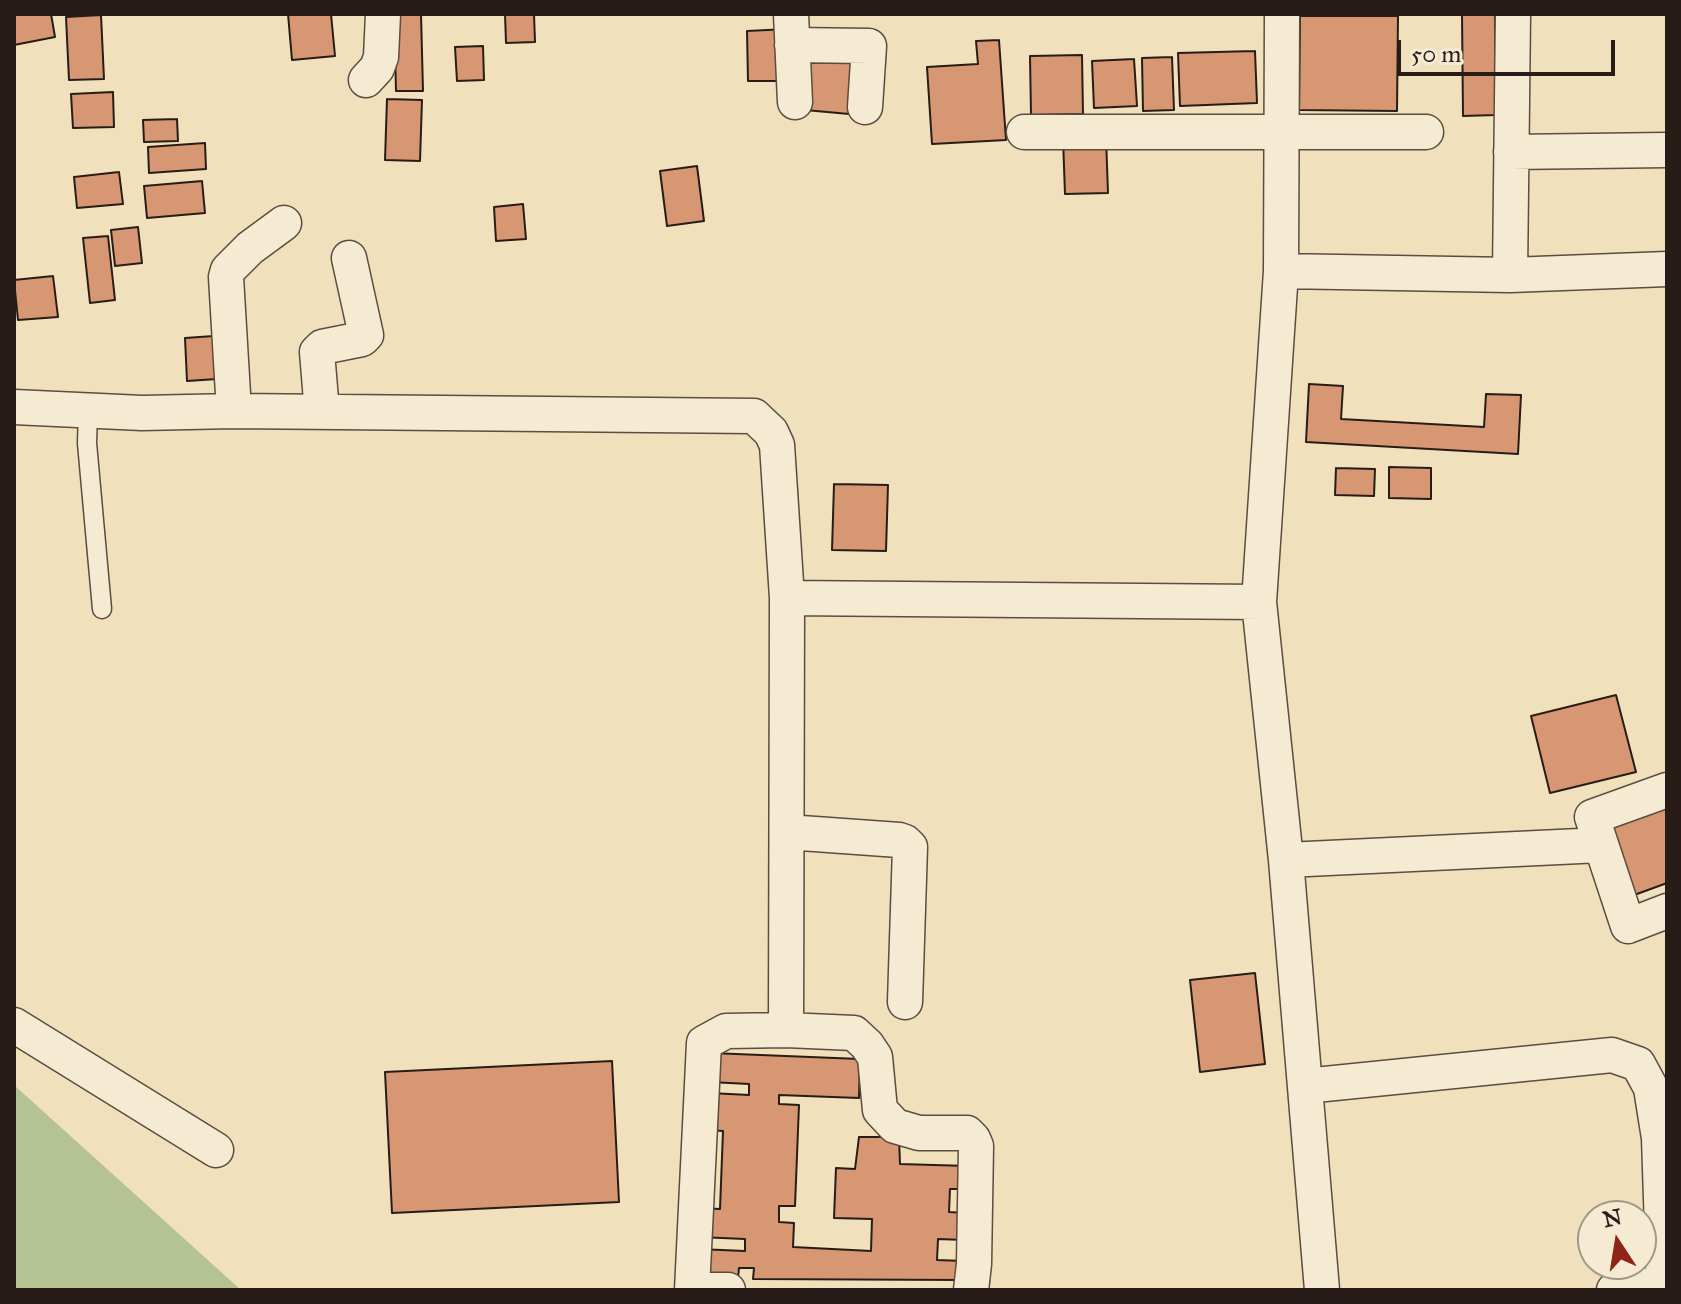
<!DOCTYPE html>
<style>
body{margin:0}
#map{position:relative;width:1681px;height:1304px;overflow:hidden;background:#f0e0bc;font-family:"IM FELL Great Primer",serif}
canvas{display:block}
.frame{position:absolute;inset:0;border:16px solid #281c18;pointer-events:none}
.north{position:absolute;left:1577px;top:1200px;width:80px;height:80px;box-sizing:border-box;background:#f5ebd3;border:2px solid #a39888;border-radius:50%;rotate:348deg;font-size:22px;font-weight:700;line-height:32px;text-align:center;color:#281c18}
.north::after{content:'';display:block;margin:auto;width:28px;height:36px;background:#8f2418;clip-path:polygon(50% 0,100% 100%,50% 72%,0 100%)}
.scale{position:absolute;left:1397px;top:40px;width:218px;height:36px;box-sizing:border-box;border:4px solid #281c18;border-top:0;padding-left:10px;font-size:24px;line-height:28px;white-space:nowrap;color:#281c18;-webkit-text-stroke:6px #f5ebd3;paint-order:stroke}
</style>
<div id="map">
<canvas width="1681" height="1304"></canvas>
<div class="frame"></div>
<div class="north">N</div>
<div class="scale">50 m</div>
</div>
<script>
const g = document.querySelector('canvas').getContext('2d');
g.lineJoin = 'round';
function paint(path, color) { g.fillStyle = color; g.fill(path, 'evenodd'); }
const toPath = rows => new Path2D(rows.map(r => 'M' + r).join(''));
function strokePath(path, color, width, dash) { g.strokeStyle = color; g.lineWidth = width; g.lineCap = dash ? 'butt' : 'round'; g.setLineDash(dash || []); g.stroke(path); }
const green = toPath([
 [14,1085,241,1290,14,1290]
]);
const building = toPath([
 [14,14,51,14,55,37,14,45,14,14],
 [288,14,331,14,335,56,292,60,288,14],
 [394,14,421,14,423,91,396,91,394,14],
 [505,14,534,14,535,42,506,43,505,14],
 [1462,14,1495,14,1496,115,1463,116,1462,14],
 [101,15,104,79,69,80,66,17,101,15],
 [1300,16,1398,16,1397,111,1299,110,1300,16],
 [788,29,789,81,748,81,747,31,788,29],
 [999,40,1006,140,932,144,927,67,978,64,976,41,999,40],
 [483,46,484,80,457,81,455,47,483,46],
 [1255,51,1257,103,1180,106,1178,53,1255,51],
 [810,52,865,56,860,115,805,110,810,52],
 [1082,55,1083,114,1031,115,1030,56,1082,55],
 [1172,57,1174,110,1143,111,1142,58,1172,57],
 [1134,59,1137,106,1094,108,1092,61,1134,59],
 [113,92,114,127,73,128,71,94,113,92],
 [387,99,422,100,420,161,385,160,387,99],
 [177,119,178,141,144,142,143,120,177,119],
 [1106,137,1108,193,1065,194,1063,139,1106,137],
 [205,143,206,169,149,173,148,147,205,143],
 [697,166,704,221,667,226,660,171,697,166],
 [119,172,123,204,77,208,74,177,119,172],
 [202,181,205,213,147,218,144,186,202,181],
 [523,204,526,239,496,241,494,207,523,204],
 [138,227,142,263,115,266,111,230,138,227],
 [108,236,115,300,90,303,83,238,108,236],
 [53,276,58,317,18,320,14,280,53,276],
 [214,336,217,379,187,381,185,338,214,336],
 [1309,384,1343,386,1341,419,1484,427,1486,394,1521,395,1518,454,1306,442,1309,384],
 [1389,467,1431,468,1431,499,1389,498,1389,467],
 [1336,468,1375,469,1374,496,1335,495,1336,468],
 [834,484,888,485,886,551,832,550,834,484],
 [1616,695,1636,772,1550,793,1531,716,1616,695],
 [1667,793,1667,883,1626,898,1598,817,1667,793],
 [1255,973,1265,1064,1200,1072,1190,980,1255,973],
 [711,1053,860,1059,859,1098,779,1095,779,1104,799,1105,795,1206,779,1206,779,1222,794,1223,793,1247,871,1251,872,1219,834,1218,836,1168,855,1169,859,1137,899,1137,900,1164,968,1166,967,1189,950,1189,949,1212,965,1213,964,1240,938,1239,937,1260,964,1261,961,1280,753,1279,754,1268,739,1268,738,1278,698,1277,698,1249,745,1251,745,1239,699,1237,700,1208,720,1209,723,1131,708,1130,710,1093,749,1095,749,1084,710,1082,711,1053],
 [612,1061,619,1202,392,1213,385,1072,612,1061]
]);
const service = toPath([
 [88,411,87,443,102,609]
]);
const minor = toPath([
 [791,14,795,102],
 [792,45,869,46,865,107],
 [366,80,377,68,381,57,383,14],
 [1024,132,1426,132],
 [1511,152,1667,150],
 [1281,271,1510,275,1667,269],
 [1510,275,1513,14],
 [14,407,142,413,234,411,754,416,771,432,777,445,787,598,786,1030],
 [234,411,226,277,228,270,250,248,284,223],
 [322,412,317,352,322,347,362,339,366,335,349,258],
 [787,598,1259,602,1286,860,1322,1290],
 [1259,602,1281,271,1282,14],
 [1667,790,1592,817,1628,926,1667,911],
 [787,832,899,840,905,842,910,847,905,1002],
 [1286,860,1601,845],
 [14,1025,216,1150],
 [1305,1086,1612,1055,1638,1064,1651,1088,1659,1138,1664,1290],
 [728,1290,692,1290,704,1043,726,1031,786,1030,854,1033,867,1045,875,1057,880,1110,895,1126,919,1133,967,1133,973,1139,976,1146,974,1264,971,1290],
 [1614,1290,1663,1283]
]);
paint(green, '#b5c394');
paint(building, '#d79773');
strokePath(building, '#281c18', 2);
strokePath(service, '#5a4d41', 21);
strokePath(minor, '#5a4d41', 37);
strokePath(service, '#f5ebd3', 18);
strokePath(minor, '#f5ebd3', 34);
</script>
